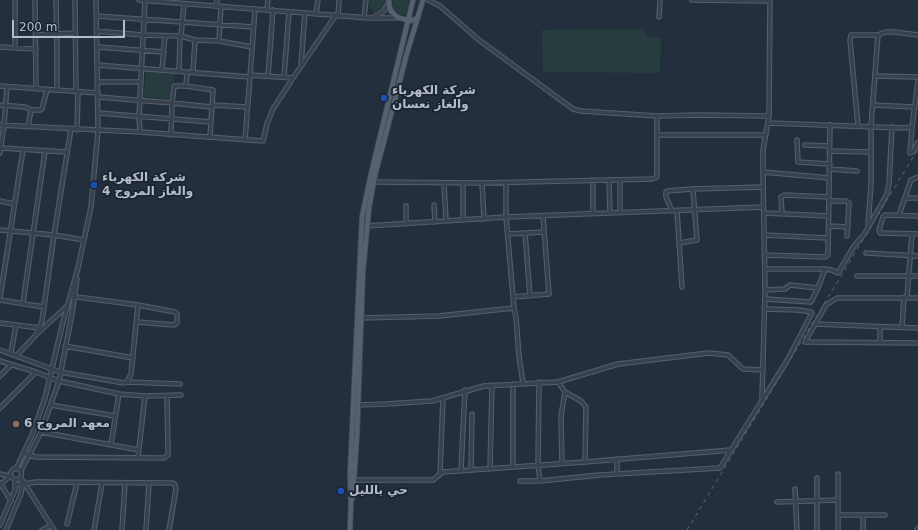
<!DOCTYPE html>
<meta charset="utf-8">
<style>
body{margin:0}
#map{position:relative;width:918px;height:530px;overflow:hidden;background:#242f3e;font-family:"DejaVu Sans",sans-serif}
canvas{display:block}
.scale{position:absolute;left:12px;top:20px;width:113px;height:18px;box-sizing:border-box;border:2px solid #b4bcc9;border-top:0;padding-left:5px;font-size:12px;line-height:14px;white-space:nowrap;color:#b4bcc9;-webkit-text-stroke:3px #1d2633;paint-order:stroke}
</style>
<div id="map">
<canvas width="918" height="530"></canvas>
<div class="scale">200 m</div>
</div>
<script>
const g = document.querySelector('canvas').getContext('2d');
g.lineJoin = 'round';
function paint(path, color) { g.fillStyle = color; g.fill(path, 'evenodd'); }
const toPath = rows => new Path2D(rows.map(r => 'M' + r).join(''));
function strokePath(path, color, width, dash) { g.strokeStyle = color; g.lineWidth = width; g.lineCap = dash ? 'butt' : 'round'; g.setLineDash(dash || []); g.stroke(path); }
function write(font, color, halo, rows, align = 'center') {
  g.font = font + ' "DejaVu Sans",Vazirmatn,sans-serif'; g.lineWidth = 4; g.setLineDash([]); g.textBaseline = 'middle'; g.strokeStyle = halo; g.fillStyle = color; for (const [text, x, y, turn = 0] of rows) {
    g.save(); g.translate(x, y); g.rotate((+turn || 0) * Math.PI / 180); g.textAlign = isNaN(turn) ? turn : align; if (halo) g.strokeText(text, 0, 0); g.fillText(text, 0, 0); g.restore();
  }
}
const green = toPath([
 [370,0,386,0,386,2,382,9,376,13,373,13,373,9,369,9],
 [392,0,409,0,405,15,399,14,394,9],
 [642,29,648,36,661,38,660,73,543,72,542,30],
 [146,69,175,71,173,87,170,87,169,99,144,97]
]);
const minor = toPath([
 [35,0,36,89],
 [56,0,57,52,57,90],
 [75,0,76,92],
 [139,0,369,18,399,18],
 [428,0,440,6,479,40,573,109,581,111,657,116,698,115,769,116],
 [692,0,770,1],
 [184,4,181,36,195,40,193,72],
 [216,6,217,0],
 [267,10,268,0],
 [316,14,318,0],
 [96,16,253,27],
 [338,16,339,0],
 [374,17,384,11,389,2],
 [659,17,660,0],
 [364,18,366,0],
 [96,31,143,35,181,36],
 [36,35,75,33],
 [195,40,219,41,252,47],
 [219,41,221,6],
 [0,47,36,49],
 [97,47,164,52],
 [15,48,15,0],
 [301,64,305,13],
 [97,65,250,77],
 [162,69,165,36],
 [179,71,180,36],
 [187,72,186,86,213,90,210,137],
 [250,75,293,78],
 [268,76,273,10],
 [875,76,918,77],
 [284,77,289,12],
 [97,82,141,82],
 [0,86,98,93],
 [186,86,175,86,174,87,172,103,212,107],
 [98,97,172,103,171,135],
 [0,105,25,107,31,110],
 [212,105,247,107],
 [873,105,914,107],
 [98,113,211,122],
 [768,123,902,128,912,127,918,81],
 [0,125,140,132,263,141,267,124,273,109,293,78,336,15],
 [858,126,850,40,851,35,878,35,885,32,895,32,918,35],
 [28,127,31,110,40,110,42,109,47,90],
 [912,127,910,153,913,152,918,142],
 [77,130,78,92],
 [140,132,139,117,145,0],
 [657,135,766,135],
 [245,140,250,77,255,9],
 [797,140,798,162,830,164],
 [805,145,829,146],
 [1,148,67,152],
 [829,151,871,152],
 [0,153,4,125,7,87],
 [829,169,857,171],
 [763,172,829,178],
 [593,180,593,213],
 [609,180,610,213],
 [374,182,482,183,652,179,657,177,657,116],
 [444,183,446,221],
 [482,183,484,219],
 [506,183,506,217,514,308,516,317,519,356,523,383],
 [692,189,763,187],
 [905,198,918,198],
 [0,201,14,204],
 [829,201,846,201,849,203,847,236],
 [434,205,435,222],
 [672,211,666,197,666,192,667,191,692,189,693,190,697,240,679,243],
 [677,211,682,287],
 [620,212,620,180],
 [764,213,829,216],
 [782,214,781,197,784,195,829,197],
 [899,215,911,180,918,177],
 [918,216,885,215,883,217,879,230,880,233,882,233,918,234],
 [463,220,463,183],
 [406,224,406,206],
 [366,226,506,217,763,207],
 [829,226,848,227],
 [868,227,871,184,871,126,878,35],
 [0,230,54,235,84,240],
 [525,233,530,296],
 [508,234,544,232],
 [764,235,828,238],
 [866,253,918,256],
 [765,255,825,257,828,255,830,125],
 [765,269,825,269,832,270,838,273,854,246,865,233,887,194,889,184,892,127],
 [857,276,918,276],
 [765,290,785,289,790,285,818,288],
 [513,297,549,294,543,216],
 [907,297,912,234],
 [0,298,23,150],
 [918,298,837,298,826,305,805,342,918,343],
 [765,299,811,302,818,288,825,269],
 [0,300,44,307],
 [23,303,45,151],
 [361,318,439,316,514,308],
 [137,322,174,325,177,323,177,314,175,312,138,305],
 [0,323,40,328],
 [815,324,918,328],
 [902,327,904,297],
 [38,333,67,306],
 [880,342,880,327],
 [65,346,133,358],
 [0,350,60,372,124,383,127,382,131,374,138,305,70,296],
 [11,353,16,325],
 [17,355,36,335,42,321,54,235,71,129],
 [0,361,36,372,59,381,119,394,145,396,181,395],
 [0,376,11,365],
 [127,382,180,384],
 [539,382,538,465,540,481,599,475,720,468,788,359,812,313,811,312,798,310,765,309],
 [558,382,565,392,581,401,586,407,585,462,731,450],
 [762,398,765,290,763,172,763,150,769,116,770,0],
 [51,405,115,416],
 [358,405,386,404,432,401,484,386,558,382,618,364,709,353,728,355,743,369,763,370],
 [0,408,36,372],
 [41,432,139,450],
 [111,444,119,394],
 [23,453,36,457,164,458,168,455,168,451,167,396],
 [138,457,145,396],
 [562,463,561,416,565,392],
 [513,467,513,384],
 '10.5 474a5.5 5.5 0 1 1 11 0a5.5 5.5 0 1 1-11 0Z',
 [16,469,32,435,45,398,63,322,78,268,91,207,98,131,96,0],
 [490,469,492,385],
 [461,470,465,390],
 [471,470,472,414],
 [21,471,41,432,59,381,72,314,77,279],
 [440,473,443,398],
 [0,474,9,476],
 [617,474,617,459],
 [838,474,838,530],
 [21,478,54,530],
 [817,478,817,530],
 [354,480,433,480,443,472,585,462],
 [520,481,540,481],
 [0,483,11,501],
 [0,485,11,475],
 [16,485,36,482,173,483,175,485,176,489,169,530],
 [795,489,797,530],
 [777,502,838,500],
 [838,515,885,515],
 [863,515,863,530],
 [67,524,77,483],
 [0,525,15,490,15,480],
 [6,530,21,494,22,488,21,482],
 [42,530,51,526],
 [94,530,102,483],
 [122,530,125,483],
 [146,530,149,483],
 [917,530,918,528]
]);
const major = toPath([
 [389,0,389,5,391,11,397,17,410,21,418,18],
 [352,499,353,494,357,434,363,271,369,208,375,175,388,126,407,53,423,0],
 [350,530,351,501,350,475,362,217,371,174,413,0]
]);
const rail = toPath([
 [687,530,918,149]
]);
const markers = [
 [384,98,4,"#1a4fb4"],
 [94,185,4,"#1a4fb4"],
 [16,424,4,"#8d6e63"],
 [341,491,4,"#1a4fb4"]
];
const poiNames = [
 ["شركة الكهرباء",392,91],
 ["والغاز نعسان",392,105],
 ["شركة الكهرباء",102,178],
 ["والغاز المروج 4",102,192],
 ["معهد المروج 6",24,424],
 ["حي بالليل",349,491]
];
paint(green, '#263c3f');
strokePath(minor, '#565f6c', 5.5);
strokePath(major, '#414a57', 6);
strokePath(minor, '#38414e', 3.5);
strokePath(major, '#56606e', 4.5);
strokePath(rail, '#5a6575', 1, [4, 4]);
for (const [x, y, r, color] of markers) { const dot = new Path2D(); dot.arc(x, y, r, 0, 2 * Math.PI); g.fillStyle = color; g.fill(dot); strokePath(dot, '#1d2633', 1.5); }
write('bold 12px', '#b4bcc9', '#1d2633', poiNames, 'left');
</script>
